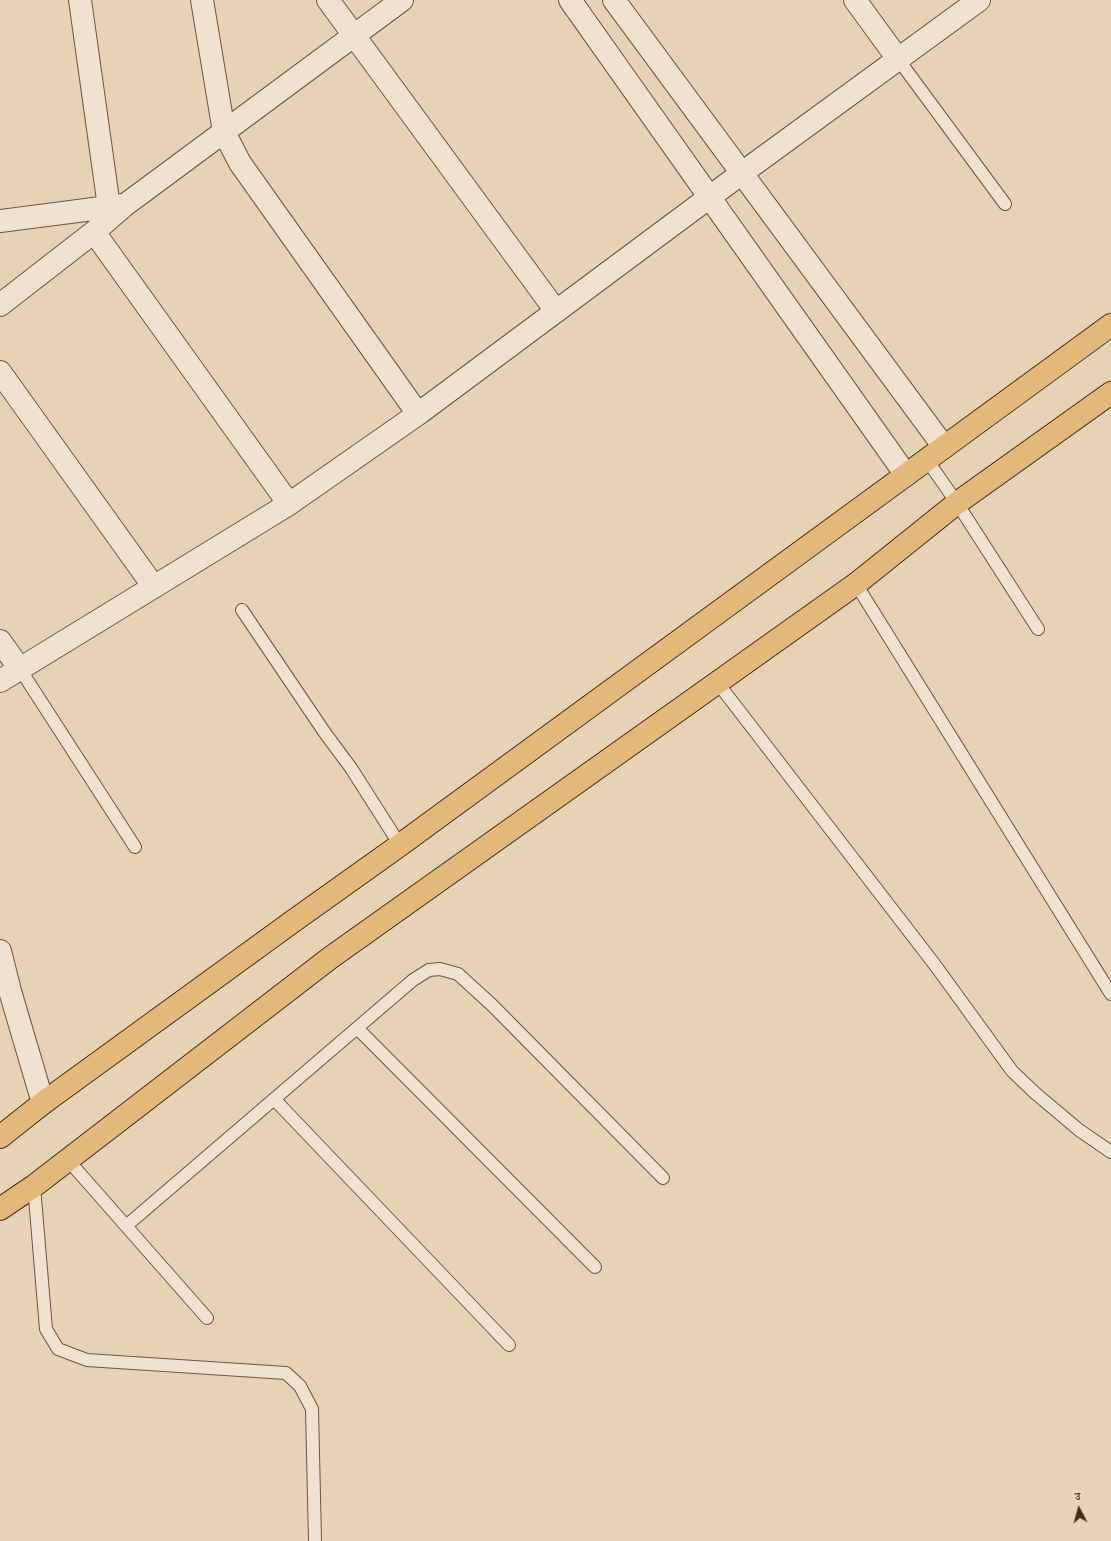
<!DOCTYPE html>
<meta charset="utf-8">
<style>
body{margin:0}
#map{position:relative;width:1111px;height:1541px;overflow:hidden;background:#e6d2b4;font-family:"IM FELL French Canon","Noto Serif Devanagari",serif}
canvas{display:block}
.north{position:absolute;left:1059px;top:1489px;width:40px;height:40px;-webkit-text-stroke:3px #efe2ce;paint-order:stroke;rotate:354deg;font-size:11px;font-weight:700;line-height:16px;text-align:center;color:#442b1d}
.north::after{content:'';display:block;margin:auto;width:14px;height:18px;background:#442b1d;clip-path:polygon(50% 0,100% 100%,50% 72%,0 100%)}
</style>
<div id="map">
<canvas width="1111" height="1541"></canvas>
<div class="north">उ</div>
</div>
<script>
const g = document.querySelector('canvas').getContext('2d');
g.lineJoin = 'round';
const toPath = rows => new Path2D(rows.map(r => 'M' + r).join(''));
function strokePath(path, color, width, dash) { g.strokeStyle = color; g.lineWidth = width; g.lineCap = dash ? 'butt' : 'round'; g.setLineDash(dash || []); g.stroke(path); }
const service = toPath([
 [898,59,1005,204],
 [927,460,957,503,1038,629],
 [856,584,1111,994],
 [242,610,325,733,351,768,400,845],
 [20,669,135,847],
 [717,682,935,965,1012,1071,1035,1093,1079,1130,1111,1152],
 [357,1028,595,1267],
 [274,1099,509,1345],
 [68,1160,207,1318],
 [34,1186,46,1329,58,1349,87,1360,286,1373,300,1386,312,1409,315,1541],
 [126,1226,413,980,429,970,440,969,458,974,492,1005,663,1178]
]);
const minor = toPath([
 [80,0,109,207],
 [202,0,224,132,240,163,418,414],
 [328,0,556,311],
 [570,0,906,475],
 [614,0,944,447],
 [855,0,898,59],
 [0,221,124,205],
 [94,232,289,504],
 [0,305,94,232,125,205,402,0],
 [0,372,154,587],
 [0,641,20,669],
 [0,681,289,504,418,414,742,173,979,0],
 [0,951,10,991,43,1103]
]);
const primary = toPath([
 [0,1137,43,1103,292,922,400,845,1111,325],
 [0,1209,34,1186,330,958,856,584,957,503,1111,393]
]);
strokePath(service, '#6c5543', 14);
strokePath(minor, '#6c5543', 24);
strokePath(primary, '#442b1d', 24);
strokePath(service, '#efe2ce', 12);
strokePath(minor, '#efe2ce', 22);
strokePath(primary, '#e3b97a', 22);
</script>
